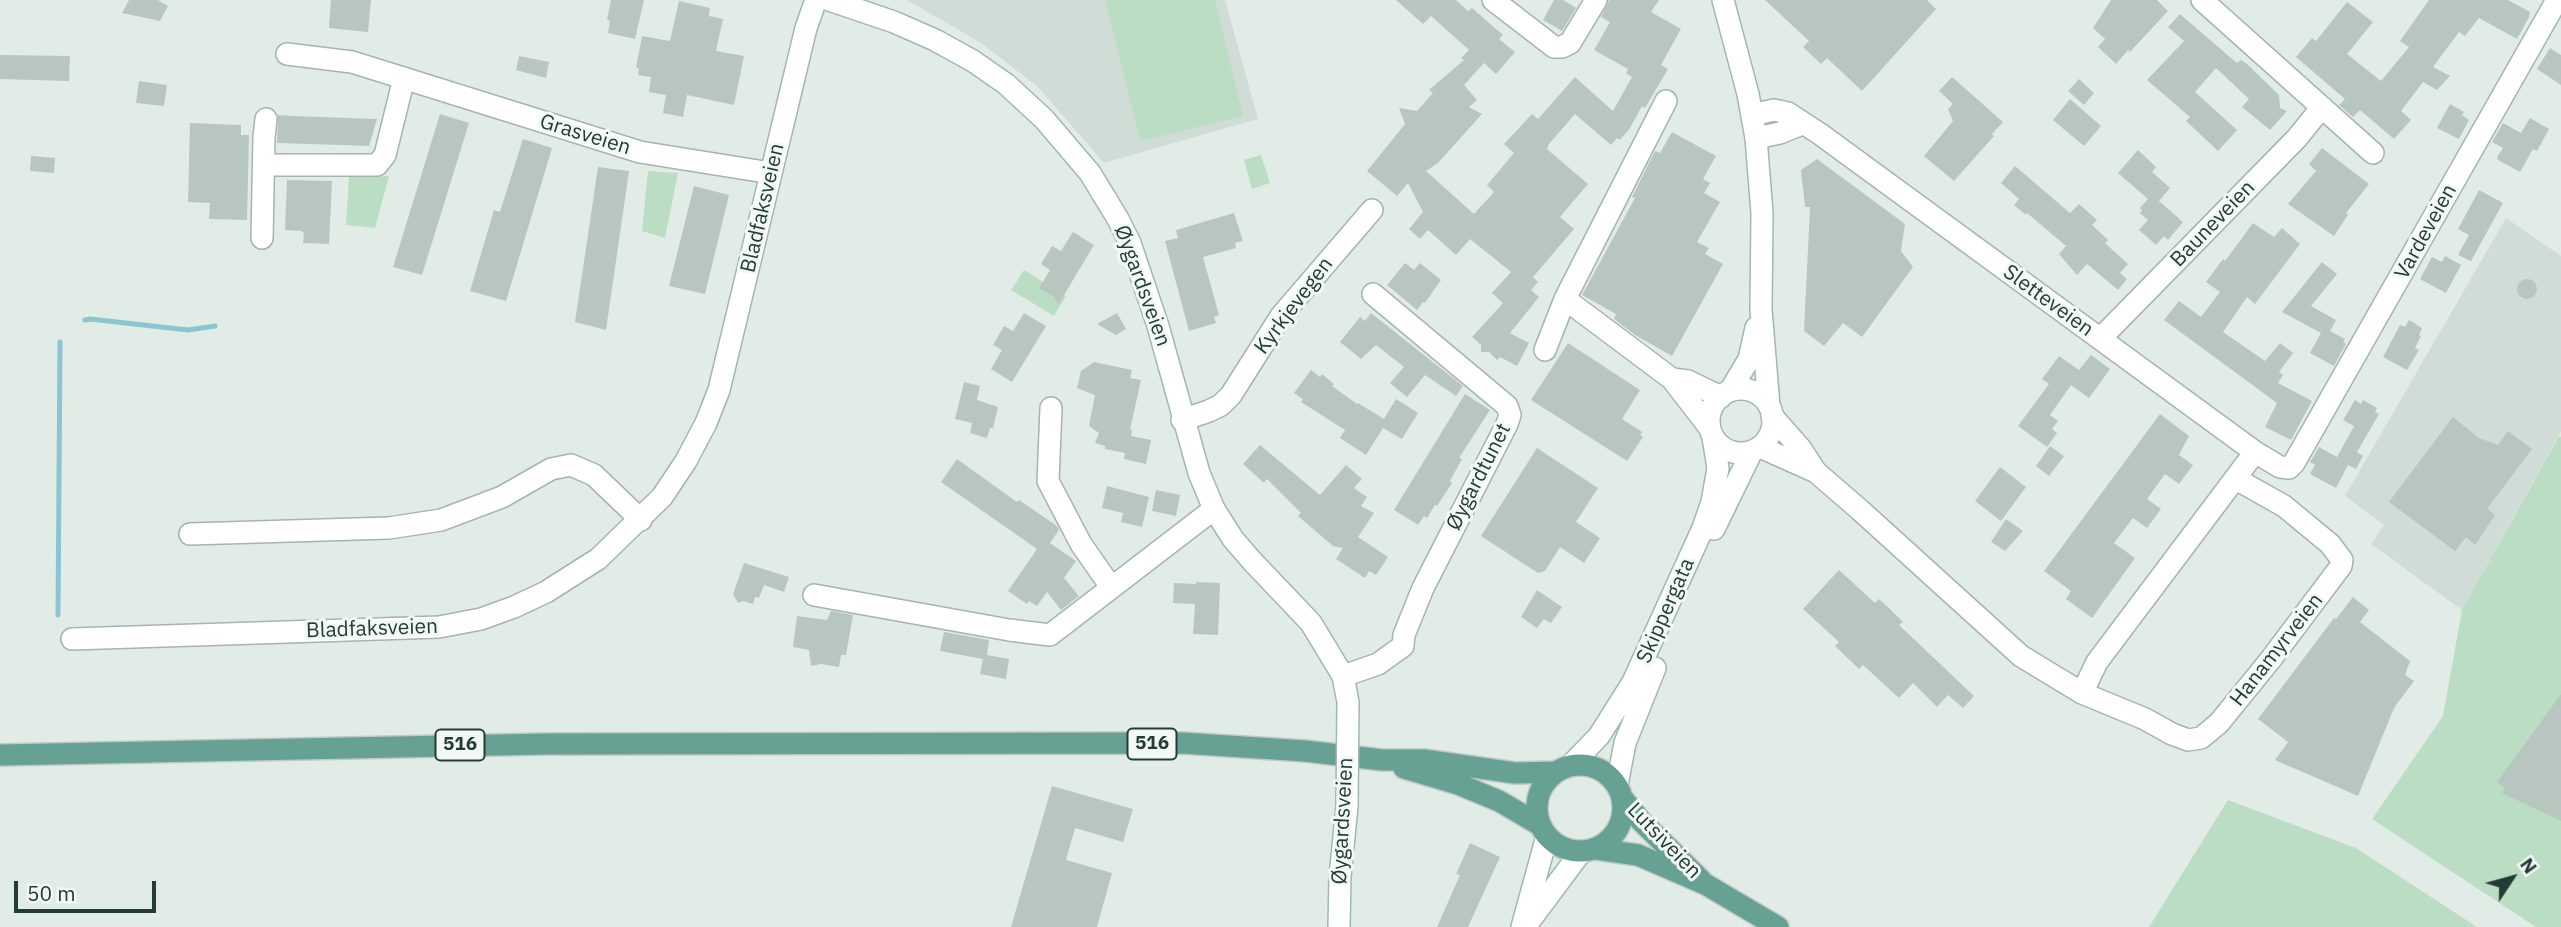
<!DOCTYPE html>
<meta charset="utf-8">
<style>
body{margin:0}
#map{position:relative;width:2561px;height:927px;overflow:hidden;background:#e2ece7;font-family:"IBM Plex Sans",sans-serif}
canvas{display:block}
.north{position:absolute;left:2477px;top:843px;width:70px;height:70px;-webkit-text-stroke:5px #f2f8f5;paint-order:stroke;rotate:54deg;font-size:19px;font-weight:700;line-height:28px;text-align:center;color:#223d36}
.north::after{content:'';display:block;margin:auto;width:24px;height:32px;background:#223d36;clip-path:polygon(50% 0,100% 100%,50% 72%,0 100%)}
.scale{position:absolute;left:14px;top:881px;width:142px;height:32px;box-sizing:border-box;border:4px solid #223d36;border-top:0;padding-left:9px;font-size:21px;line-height:24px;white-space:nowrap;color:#223d36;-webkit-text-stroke:5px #f2f8f5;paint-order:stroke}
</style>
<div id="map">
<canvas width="2561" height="927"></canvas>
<div class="north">N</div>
<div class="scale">50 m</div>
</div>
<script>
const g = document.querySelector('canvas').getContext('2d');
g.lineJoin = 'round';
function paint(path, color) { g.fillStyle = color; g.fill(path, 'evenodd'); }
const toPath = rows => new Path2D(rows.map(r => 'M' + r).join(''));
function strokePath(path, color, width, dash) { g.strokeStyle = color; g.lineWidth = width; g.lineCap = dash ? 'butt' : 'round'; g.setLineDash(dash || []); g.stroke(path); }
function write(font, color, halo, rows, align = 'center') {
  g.font = font + ' "IBM Plex Sans",sans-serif'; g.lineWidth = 6; g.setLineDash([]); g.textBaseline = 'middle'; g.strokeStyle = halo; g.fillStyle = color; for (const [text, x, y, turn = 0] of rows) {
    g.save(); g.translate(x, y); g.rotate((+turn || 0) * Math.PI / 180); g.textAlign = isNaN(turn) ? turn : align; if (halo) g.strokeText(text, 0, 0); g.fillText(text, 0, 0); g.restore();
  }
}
const built = toPath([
 [907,0,1225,0,1258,119,1104,163,1038,87,981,43],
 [2506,218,2561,256,2561,431,2462,610,2371,544,2384,525,2345,496]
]);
const green = toPath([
 [1105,0,1215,0,1243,116,1140,141],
 [1261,155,1270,183,1252,189,1244,160],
 [648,171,678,173,665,238,642,231],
 [389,176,375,228,346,225,349,177],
 [1024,270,1066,296,1054,316,1011,290],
 [2559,436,2561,437,2561,927,2536,927,2372,819,2443,716,2462,610],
 [2228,800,2356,848,2477,927,2149,927]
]);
const stream = toPath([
 [85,320,90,319,188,330,215,326],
 [58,615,60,342]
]);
const building = toPath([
 [129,0,158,0,168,6,160,21,122,13],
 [331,0,371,0,368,32,329,28],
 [611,0,644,0,635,39,608,33,610,21,607,20],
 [1396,0,1456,0,1468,11,1472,8,1503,35,1499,39,1515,52,1496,74,1484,63,1464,85,1477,100,1469,107,1482,114,1438,163,1426,171,1474,214,1494,192,1487,185,1514,153,1504,144,1532,114,1538,119,1575,77,1613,111,1632,77,1626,73,1628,69,1594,50,1610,22,1601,17,1609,0,1659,0,1651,12,1681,29,1661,65,1668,69,1645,108,1642,106,1630,128,1620,140,1617,138,1611,145,1575,114,1549,144,1547,149,1588,184,1560,217,1574,229,1533,277,1538,282,1531,290,1539,297,1510,333,1529,343,1517,366,1500,357,1497,360,1489,352,1481,352,1481,345,1472,337,1503,303,1492,293,1511,272,1470,239,1456,255,1428,230,1420,239,1409,229,1423,212,1408,183,1397,196,1367,171,1405,124,1399,108,1417,111,1433,93,1429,90,1464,60,1461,58,1469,50,1431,16,1423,24],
 [1554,0,1563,0,1576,8,1562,31,1543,20],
 [1765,0,1927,0,1936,9,1862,91,1827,58,1821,64,1803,47,1809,41],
 [2111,0,2157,0,2168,11,2130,52,2128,50,2116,64,2098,47,2105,39,2093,28],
 [2429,0,2508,0,2530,12,2529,17,2517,39,2479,18,2465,36,2459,32,2433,67,2450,76,2437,90,2423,82,2401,111,2411,120,2394,139,2360,110,2353,117,2339,105,2345,99,2296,57,2312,38,2316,41,2347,2,2373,22,2347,54,2381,81,2409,47,2400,41],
 [679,1,710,8,709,16,723,19,716,51,744,56,734,105,687,95,683,117,663,113,666,95,649,92,651,77,638,75,639,68,636,68,642,36,670,41],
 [2180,14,2231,58,2237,63,2241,60,2247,64,2279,95,2280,108,2287,111,2270,130,2242,107,2249,99,2216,68,2195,92,2237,130,2218,151,2186,121,2190,117,2147,80,2184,41,2168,27],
 [2550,48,2561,55,2561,85,2537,69],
 [0,55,70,56,69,81,0,79],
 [519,56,549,62,546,78,516,70],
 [1952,77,2003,122,1992,134,1994,136,1954,181,1924,156,1953,121,1948,109,1953,104,1939,91],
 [2079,79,2094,93,2084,105,2068,91],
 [139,81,167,85,164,106,136,103],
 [2070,99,2101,126,2084,146,2053,120],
 [2450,104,2464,112,2462,115,2469,120,2459,139,2437,128],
 [440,114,469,123,422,275,393,267],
 [278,115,294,116,377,119,369,146,341,145,277,143],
 [2530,118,2549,129,2537,151,2533,149,2520,172,2498,160,2497,157,2503,148,2492,142,2503,123,2521,133],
 [190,123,241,125,241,135,249,135,247,220,209,219,210,203,188,202],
 [1672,132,1716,156,1703,179,1710,183,1704,193,1720,202,1697,242,1709,248,1705,254,1723,264,1672,356,1635,335,1614,319,1616,314,1582,295,1635,198,1632,197,1655,151,1660,153],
 [523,139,552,148,506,301,470,291,494,210,500,212],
 [2322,148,2369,184,2346,213,2348,215,2334,236,2288,204,2316,171,2309,164],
 [2138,150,2156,167,2152,172,2170,188,2159,201,2183,222,2168,240,2164,236,2156,245,2139,230,2148,220,2140,213,2142,210,2140,208,2148,199,2118,173],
 [31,156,55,158,54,173,30,171],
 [1817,159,1905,224,1901,251,1913,267,1862,337,1843,323,1824,346,1804,331,1810,207,1805,207,1801,170],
 [2015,166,2070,213,2079,204,2097,220,2092,225,2108,240,2105,243,2128,264,2120,273,2127,279,2118,290,2087,264,2077,275,2059,254,2066,246,2027,213,2026,215,2014,205,2019,199,2001,183],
 [598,167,629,171,606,330,575,322],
 [287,180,332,181,329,244,303,243,304,233,301,231,285,230],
 [694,186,729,195,705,294,669,286],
 [2479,190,2503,203,2471,261,2458,255,2469,235,2458,229],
 [1234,213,1243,241,1235,243,1236,248,1203,257,1219,315,1214,317,1216,323,1189,331,1165,241,1178,238,1176,230],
 [2253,223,2274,237,2282,228,2300,244,2255,304,2247,297,2223,332,2265,361,2280,343,2293,353,2279,372,2283,375,2278,383,2312,401,2291,440,2265,427,2277,403,2164,320,2179,301,2201,317,2220,292,2206,282,2223,259,2225,261],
 [1073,232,1094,245,1058,305,1054,297,1039,288,1050,270,1041,264,1052,246,1061,251],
 [2445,256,2461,265,2446,293,2420,279,2432,257,2442,262],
 [2322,262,2337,274,2311,306,2336,320,2330,331,2345,339,2343,342,2346,344,2334,366,2310,353,2321,333,2282,312],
 [1405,263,1414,270,1420,263,1441,280,1425,303,1423,302,1417,310,1387,285],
 '2517 289a10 10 0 1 1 20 0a10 10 0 1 1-20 0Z',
 [1024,313,1046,326,1012,382,991,369,1002,350,993,345,1004,326,1013,331],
 [1117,313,1126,329,1116,335,1097,324],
 [1371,313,1463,386,1456,396,1425,375,1407,397,1390,383,1404,367,1376,345,1361,359,1340,342,1360,317,1365,321],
 [2409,320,2422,328,2419,335,2421,336,2415,348,2419,350,2407,370,2383,357,2400,325,2405,327],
 [1568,343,1640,390,1622,419,1642,432,1640,435,1643,437,1627,461,1531,400],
 [2091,355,2110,369,2089,398,2071,385,2050,415,2058,421,2052,429,2057,433,2047,447,2018,426,2049,384,2042,379,2059,356,2079,370],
 [1094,362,1132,370,1130,378,1141,380,1130,430,1132,430,1131,436,1151,440,1146,464,1124,459,1125,453,1105,449,1105,446,1095,443,1099,433,1089,426,1095,395,1077,388,1081,371],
 [1311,370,1320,377,1322,374,1334,384,1332,386,1357,404,1358,403,1384,419,1396,399,1418,413,1402,439,1383,428,1366,455,1340,438,1345,430,1301,402,1303,399,1294,393],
 [964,382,980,386,977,400,998,407,993,428,990,428,987,438,970,433,972,423,955,419],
 [1465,394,1490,410,1459,458,1462,459,1450,481,1452,483,1437,506,1435,505,1427,518,1424,516,1418,525,1394,510],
 [2355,400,2361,404,2363,400,2377,408,2375,412,2379,414,2357,452,2363,456,2356,469,2348,465,2336,488,2310,474,2315,465,2310,462,2319,447,2337,457,2354,426,2343,420],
 [2160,414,2189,436,2179,455,2193,465,2179,484,2165,474,2147,499,2161,509,2147,528,2133,518,2114,543,2135,558,2092,618,2066,599,2071,591,2044,571],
 [2453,417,2479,438,2498,445,2508,431,2532,449,2487,509,2495,515,2475,545,2466,537,2455,551,2389,502],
 [1260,445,1320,495,1346,465,1362,479,1354,488,1367,497,1361,506,1374,513,1358,537,1388,557,1376,575,1369,571,1365,578,1336,559,1343,548,1333,546,1298,516,1301,513,1267,479,1264,483,1243,464],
 [2050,446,2064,456,2049,476,2036,466],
 [1537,448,1598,488,1576,522,1600,538,1584,563,1560,547,1545,571,1538,573,1481,536],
 [957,459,1017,502,1019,500,1057,526,1059,530,1050,543,1076,561,1064,578,1079,596,1061,610,1047,592,1037,606,1029,601,1027,604,1008,591,1037,549,941,482],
 [2000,467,2026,487,2001,521,1975,501],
 [1107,486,1149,497,1142,527,1121,522,1123,513,1102,508],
 [1156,490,1180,495,1176,516,1152,511],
 [2006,519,2023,531,2005,551,1991,542],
 [744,563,789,577,784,592,764,585,759,598,755,597,753,604,743,601,738,603,733,594],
 [1839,570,1875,603,1879,599,1891,610,1903,622,1899,625,1974,696,1963,708,1948,695,1937,707,1913,683,1899,698,1863,665,1859,669,1835,646,1839,642,1803,609],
 [1196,582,1220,583,1218,635,1193,634,1195,604,1173,603,1174,583,1196,584],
 [1537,590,1562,607,1551,623,1544,619,1537,628,1521,617],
 [2353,597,2369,610,2360,622,2410,661,2405,675,2414,681,2394,708,2358,796,2275,760,2288,742,2258,719,2334,618,2336,619],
 [831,611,853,615,846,655,841,655,839,667,821,664,811,666,809,650,793,647,797,616,827,620],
 [944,632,989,640,987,655,1009,659,1006,679,980,674,983,659,940,651],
 [2561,694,2561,821,2502,793,2505,788,2497,782],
 [1052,786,1133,809,1123,842,1075,828,1066,860,1112,873,1097,927,1011,927],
 [1470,843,1500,857,1468,927,1437,927,1460,875,1456,874]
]);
const street = toPath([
 [1493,0,1554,47,1562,47,1570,43,1596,0],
 [2202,0,2373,153],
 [287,54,352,62,640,152,771,173],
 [1752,115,1774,110,1788,113,1820,134,2255,452,2280,467,2289,468,2294,463,2557,0],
 [1756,138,1780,133,1802,124],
 [264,165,377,165,385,155,404,78],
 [262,238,264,137,266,119],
 [1565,299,1672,379,1709,427],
 [2100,339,2297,138,2322,107],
 [1545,350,1565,299,1666,101],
 [1672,379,1688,381,1721,397],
 [1051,408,1048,481,1081,544,1111,587],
 [1772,416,1801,449,1816,472,1860,510,2021,656,2082,693,2145,719,2172,734,2188,740,2201,738,2219,723,2271,659,2341,566,2342,560,2330,544,2284,506,2236,479],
 [1182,420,1209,411,1221,405,1231,395,1281,316,1372,210],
 [1760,447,1816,472],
 [190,534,389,528,441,520,502,497,551,469,571,465,594,475,641,520],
 [814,595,1009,630,1050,635,1214,509],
 [72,639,439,627,481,619,514,607,546,592,598,559,662,497,686,461,706,423,719,390,806,28,816,0],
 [1343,676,1378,664,1403,646,1404,635,1423,588,1507,424,1510,415,1507,406,1373,294],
 [2082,693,2097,662,2255,452]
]);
const secondary = toPath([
 [829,0,894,22,935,40,973,61,1006,84,1044,119,1090,173,1118,219,1130,243,1158,326,1199,473,1214,509,1233,539,1252,561,1311,623,1343,676,1348,702],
 [1723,0,1748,94,1756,138,1762,213,1761,309,1769,406],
 '1709 421a32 32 0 1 1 64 0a32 32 0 1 1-64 0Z',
 [1730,391,1749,359,1756,328],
 [1714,529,1752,451],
 [1570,766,1599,736,1633,682,1703,528,1712,502,1718,468,1713,437],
 [1617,785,1625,743,1655,668],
 [1528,923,1581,852],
 [1339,927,1340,877,1347,806],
 [1522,927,1547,836]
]);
const primary = toPath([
 [0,755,546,744,1182,743,1305,751,1382,760,1424,760,1515,773,1556,772],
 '1537 808a43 43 0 1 1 86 0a43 43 0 1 1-86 0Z',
 [1404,768,1458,784,1499,801,1540,825],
 [1623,799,1641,821,1701,880],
 [1596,849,1638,855,1705,884,1778,927]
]);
const secondaryBridge = toPath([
 [1347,806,1348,702]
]);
const shields = [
 [1152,744,49],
 [460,745,49]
];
const shieldNames = [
 ["516",1152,744],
 ["516",460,745]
];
const streetNames = [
 ["Grasveien",585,135,17],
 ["Bladfaksveien",763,208,-77],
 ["Bauneveien",2213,224,-46],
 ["Vardeveien",2426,232,-61],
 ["Øygardsveien",1142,286,70],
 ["Sletteveien",2048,301,36],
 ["Kyrkjevegen",1294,306,-53],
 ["Øygardtunet",1479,477,-63],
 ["Skippergata",1666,611,-66],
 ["Bladfaksveien",372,629,-2],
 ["Hanamyrveien",2277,650,-52],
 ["Øygardsveien",1343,821,-87],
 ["Lutsiveien",1664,841,46]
];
paint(built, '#d0dcd6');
paint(green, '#bbddc4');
strokePath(stream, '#8ac5d1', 5);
paint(building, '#b7c7c0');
strokePath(street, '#a5b4ae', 24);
strokePath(secondary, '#a0b8b0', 24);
strokePath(primary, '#c1c9c7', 24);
strokePath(street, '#fff', 21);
strokePath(secondary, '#fff', 21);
strokePath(primary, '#66a193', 21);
strokePath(secondaryBridge, '#a0b8b0', 24, []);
strokePath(secondaryBridge, '#fff', 21);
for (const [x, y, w] of shields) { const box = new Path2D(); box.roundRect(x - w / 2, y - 15.5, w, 31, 5); g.fillStyle = '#f2f8f5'; g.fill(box); strokePath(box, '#223d36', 2); }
write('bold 19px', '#223d36', null, shieldNames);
write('21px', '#223d36', '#f2f8f5', streetNames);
</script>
